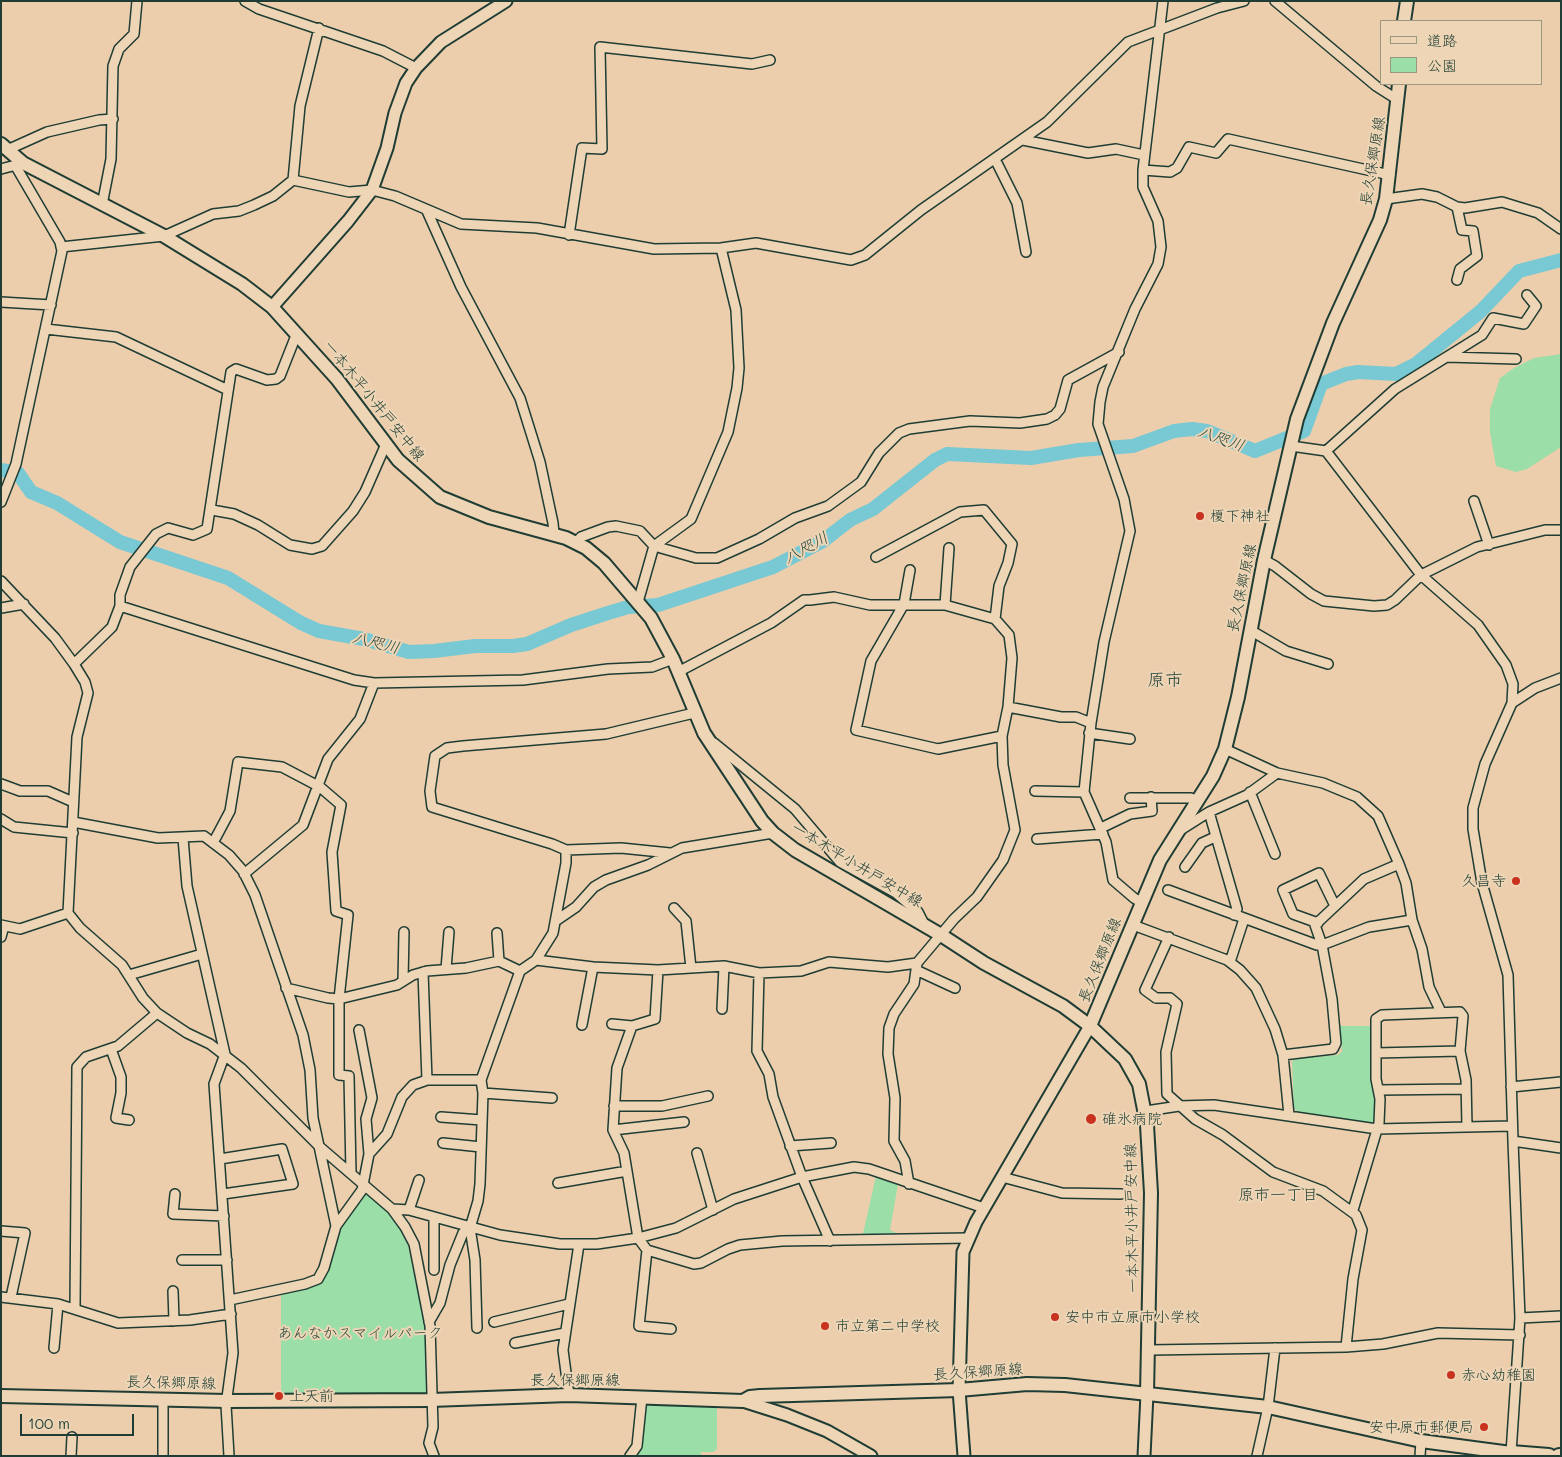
<!DOCTYPE html>
<meta charset="utf-8">
<style>
body{margin:0}
#map{position:relative;width:1562px;height:1457px;overflow:hidden;background:#eccead;font-family:Mali,"Klee One",sans-serif}
canvas{display:block}
.frame{position:absolute;inset:0;border:2px solid #1f3d34;pointer-events:none}
.legend{position:absolute;left:1380px;top:20px;width:162px;height:65px;box-sizing:border-box;background:#edd5b5;border:1px solid #9b9881;margin:0;padding:6px 9px;list-style:none;font-size:15px;color:#1f3d34}
.legend li{display:flex;align-items:center;gap:10px;height:25px}
.legend b{width:25px;border:1px solid #9b9881}
.scale{position:absolute;left:20px;top:1414px;width:114px;height:22px;box-sizing:border-box;border:2px solid #1f3d34;border-top:0;padding-left:6px;font-size:15px;line-height:18px;white-space:nowrap;color:#1f3d34;-webkit-text-stroke:4px #edd5b5;paint-order:stroke}
</style>
<div id="map">
<canvas width="1562" height="1457"></canvas>
<div class="frame"></div>
<ul class="legend">
<li><b style="height:6px;background:#edd5b5"></b>道路</li>
<li><b style="height:14px;background:#9cdea8"></b>公園</li>
</ul>
<div class="scale">100 m</div>
</div>
<script>
const g = document.querySelector('canvas').getContext('2d');
g.lineJoin = 'round';
function paint(path, color) { g.fillStyle = color; g.fill(path, 'evenodd'); }
const toPath = rows => new Path2D(rows.map(r => 'M' + r).join(''));
function strokePath(path, color, width, dash) { g.strokeStyle = color; g.lineWidth = width; g.lineCap = dash ? 'butt' : 'round'; g.setLineDash(dash || []); g.stroke(path); }
function write(font, color, halo, rows, align = 'center') {
  g.font = font + ' Mali,"Klee One",sans-serif'; g.lineWidth = 4; g.setLineDash([]); g.textBaseline = 'middle'; g.strokeStyle = halo; g.fillStyle = color; for (const [text, x, y, turn = 0] of rows) {
    g.save(); g.translate(x, y); g.rotate((+turn || 0) * Math.PI / 180); g.textAlign = isNaN(turn) ? turn : align; if (halo) g.strokeText(text, 0, 0); g.fillText(text, 0, 0); g.restore();
  }
}
const green = toPath([
 [1561,354,1561,447,1527,469,1516,472,1496,466,1490,432,1490,409,1500,378,1514,368,1534,358],
 [1340,1026,1370,1026,1372,1080,1376,1099,1374,1121,1371,1124,1298,1112,1294,1108,1292,1062,1294,1059,1338,1055,1342,1051],
 [876,1176,898,1184,890,1230,905,1237,862,1238],
 [369,1193,390,1211,406,1236,428,1339,429,1396,281,1397,281,1294,308,1288,316,1285,327,1272,342,1226,365,1194],
 [645,1404,692,1404,717,1408,717,1449,713,1452,701,1452,701,1456,634,1455]
]);
const river = toPath([
 [1,470,18,473,31,492,57,503,120,542,228,578,301,623,319,631,364,639,409,652,434,651,475,646,513,646,527,644,571,625,608,613,628,607,658,605,773,567,823,541,850,520,873,509,935,460,947,454,1031,458,1079,450,1133,446,1174,431,1192,429,1207,431,1255,451,1304,431,1321,384,1346,374,1358,372,1396,374,1416,364,1481,311,1519,271,1561,260]
]);
const minor = toPath([
 [245,1,259,9,383,51,416,68],
 [1275,1,1376,86,1398,100],
 [1023,140,1088,153,1116,149,1144,155],
 [7,150,47,132,99,120,113,119],
 [995,159,1017,203,1026,252],
 [1,169,20,164],
 [1143,170,1170,172,1177,168,1189,147,1216,153,1228,139,1390,175],
 [293,180,349,192,372,190,395,196,461,224,537,228,654,249,721,248,756,243,851,260,865,255,921,210,1047,122,1128,42,1217,8,1244,1],
 [1386,199,1422,194,1437,197,1457,207,1465,208,1502,202,1538,213,1561,229],
 [102,205,111,159,113,66,119,49,134,34,137,1],
 [427,211,461,287,520,398,540,462,553,523,554,534],
 [569,235,582,148,602,149,600,47,752,64,770,60],
 [61,247,164,236,213,214,239,211,254,205,273,196,293,180,300,106,319,28],
 [1457,280,1460,269,1477,256,1473,231,1462,230,1457,207],
 [1,302,51,305],
 [46,329,116,337,228,390],
 [1447,357,1516,359],
 [1291,446,1326,451,1421,575,1478,625,1506,665,1513,684,1512,703,1485,764,1473,808,1473,829,1482,883,1508,975,1513,1141,1561,1148],
 [1326,451,1395,389,1482,335,1493,318,1524,324,1536,306,1527,295],
 [1474,501,1489,545],
 [1,502,16,464,62,251,60,242,15,165],
 [212,510,234,514,258,525,290,545,312,549,322,546,353,511,365,492,386,444],
 [576,543,581,537,608,527,616,526,640,531,654,546,696,558,717,558,759,539,795,518,828,506,861,482,879,453,899,433,909,429,970,421,1020,423,1047,419,1055,415,1060,409,1068,380,1119,352],
 [876,557,960,512,984,510,1012,544,1008,563,999,586,995,619],
 [1264,560,1275,566,1311,594,1324,601,1374,606,1387,605,1395,600,1421,575,1477,547,1545,530,1561,530],
 [910,570,904,604,871,661,856,730,938,749,1002,736],
 [1,581,55,638,74,664,85,682,88,693,77,737,68,913,80,928,122,965,143,998,157,1013,187,1033,210,1044,241,1068,321,1148,392,1209,405,1227,414,1244,430,1326,433,1427,429,1443,434,1456],
 [638,602,654,546,691,519,728,432,737,388,739,368,736,310,721,248],
 [945,605,949,548],
 [120,606,354,680,374,683,523,680,608,669,652,667,673,659],
 [1,608,24,604],
 [1250,630,1286,651,1328,664],
 [74,664,112,627,120,606,120,595,130,567,156,534,168,528,193,535,207,529,231,372,236,369,267,380,276,379,280,376,297,333],
 [678,672,771,623,804,600,810,600,834,597,870,605,945,605,995,619,1009,635,1012,658,1008,707,1002,736,1003,765,1015,830,1003,860,977,897,954,919,917,963,914,984,894,1014,889,1028,888,1054,895,1098,894,1141,905,1161,909,1184],
 [1512,703,1535,688,1561,678],
 [1008,707,1061,717,1076,717,1091,723],
 [1089,733,1130,739],
 [714,743,795,809,840,862,896,893,918,912,924,924],
 [1225,749,1277,773],
 [1,784,20,791,48,791,73,802],
 [1035,791,1084,792],
 [1250,792,1275,854],
 [1130,798,1191,798,1197,801],
 [1209,812,1237,909,1234,915],
 [1,819,14,827,73,833],
 [73,822,158,838,204,836,229,855,243,871,255,895,303,1035,310,1070,313,1118,336,1226],
 [1101,828,1130,814,1152,811,1151,797],
 [1179,831,1209,812,1247,795,1277,773,1323,783,1357,797,1378,816,1399,864,1406,883,1412,920,1422,949,1429,987,1441,1012],
 [183,838,187,886,225,1054,214,1084,233,1353,226,1405,229,1456],
 [1037,839,1103,834],
 [213,843,230,811,238,762,282,767,320,787,341,805,332,852,336,911,348,915,339,999,339,1075,349,1076,351,1173],
 [566,850,621,848,670,853],
 [1185,867,1202,843,1215,837],
 [244,874,303,825,328,759,360,719,374,683],
 [1168,890,1317,945,1322,945],
 [1141,902,1134,898,1113,880,1106,842,1084,792,1091,723,1104,642,1130,531,1124,499,1098,424,1100,402,1103,387,1135,309,1158,264,1161,247,1158,221,1143,187,1143,170,1163,1],
 [674,908,686,921,691,968],
 [557,920,576,907,594,887,606,880,648,865,682,848,773,833],
 [1318,923,1293,914,1283,890,1319,873,1335,906],
 [1,925,20,929,68,913],
 [1133,925,1227,960,1240,970,1256,988,1275,1029,1283,1055,1289,1115],
 [497,933,499,961],
 [1,937,4,926],
 [1169,937,1145,990,1156,998,1170,998,1177,1004,1166,1052,1167,1094,1195,1119,1223,1135,1273,1172,1323,1191,1356,1215,1362,1230,1353,1279,1346,1347],
 [1322,945,1315,925,1364,879,1399,864],
 [536,960,593,967,658,970,724,966,759,973,801,971,829,962,888,967,917,963],
 [1230,962,1244,919],
 [446,969,449,932],
 [916,970,955,988],
 [423,972,427,1080],
 [759,973,757,1051,769,1074,773,1097,802,1177,830,1241],
 [129,975,202,954],
 [403,981,404,932],
 [286,988,328,998,339,999,397,985,413,975,427,971,466,968,499,961,520,971],
 [722,1009,724,966],
 [612,1024,632,1026,655,1019,658,970],
 [582,1025,593,967],
 [632,1026,617,1068,613,1130,624,1153,638,1238,647,1250,694,1264,701,1263,728,1249,740,1245,782,1241,968,1238],
 [359,1030,372,1098,366,1119,369,1154],
 [111,1049,121,1077,121,1093,116,1118,129,1120],
 [1376,1053,1460,1051],
 [1283,1055,1333,1049,1336,1043,1332,999,1322,945,1369,927,1412,920],
 [1511,1087,1561,1082],
 [1379,1090,1466,1089],
 [483,1093,552,1098],
 [614,1106,662,1106,708,1096],
 [1146,1111,1179,1106,1214,1105,1377,1129,1511,1126],
 [441,1117,482,1120],
 [613,1130,684,1122],
 [443,1143,481,1147],
 [790,1146,831,1143],
 [697,1153,713,1210],
 [220,1159,282,1149,293,1184,223,1194],
 [1002,1177,1062,1193,1121,1194],
 [558,1183,627,1171],
 [175,1194,173,1214,224,1216],
 [392,1209,409,1210,500,1235,560,1244,597,1244,638,1238,676,1228,734,1199,802,1177,854,1167,869,1169,984,1208],
 [409,1210,419,1180],
 [1353,1210,1379,1123,1380,1099,1376,1079,1376,1019,1382,1015,1460,1012,1463,1016,1460,1051,1466,1080,1467,1127],
 [434,1217,434,1270],
 [1,1231,25,1233,11,1297],
 [647,1250,639,1326,671,1329],
 [182,1260,227,1260],
 [173,1291,174,1321],
 [1,1297,58,1304,118,1323,190,1320,231,1314],
 [230,1300,305,1284,318,1279,324,1268,336,1226,362,1190,369,1154,387,1134,402,1097,413,1085,427,1080,481,1080],
 [75,1308,77,1067,86,1057,118,1046,157,1013],
 [1520,1318,1561,1316],
 [429,1322,440,1303,450,1265,463,1233,470,1228],
 [494,1322,569,1304],
 [477,1328,475,1260,470,1228,478,1201,480,1184,483,1093,481,1080,520,971,536,960,553,933,566,863,566,850,552,844,432,807,430,791,435,756,447,748,463,746,606,734,694,713],
 [515,1343,565,1333],
 [54,1348,58,1304],
 [1149,1350,1346,1347,1383,1344,1438,1333,1520,1335],
 [569,1395,563,1350,579,1244],
 [1511,1453,1520,1318,1513,1141],
 [71,1456,72,1437],
 [163,1456,163,1399],
 [630,1456,637,1446,642,1397],
 [1257,1456,1268,1407,1275,1348],
 [1420,1456,1421,1441]
]);
const tertiary = toPath([
 [272,307,348,221,372,190,387,148,395,113,406,83,416,68,441,42,506,1],
 [743,1401,787,1415,827,1431,871,1456],
 [964,1456,959,1390,963,1252,976,1222,1090,1026],
 [1144,1456,1147,1394]
]);
const secondary = toPath([
 [1404,21,1407,1],
 [1,144,23,163,164,236,242,284,272,307,337,379,398,460,440,497,489,517,566,538,586,548,604,563,651,618,673,659,704,733,762,821,773,833,795,850,941,935,984,963,1063,1006,1090,1026,1125,1059,1139,1084,1147,1125,1151,1193,1147,1394],
 [1090,1026,1160,860,1213,776,1225,749,1238,697,1264,560,1297,419,1333,323,1380,220,1386,199,1399,84],
 [1,1396,227,1401,431,1400,569,1395,743,1401,750,1397,760,1396,959,1390,1027,1384,1065,1385,1268,1407,1421,1441,1511,1453]
]);
const primary = toPath([
 [1511,1456,1511,1453,1549,1456],
 [1559,1456,1561,1456]
]);
const markers = [
 [1200,516,5,"#c8321e"],
 [1516,881,5,"#c8321e"],
 [1091,1119,6,"#c8321e"],
 [1055,1317,5,"#c8321e"],
 [825,1326,5,"#c8321e"],
 [1451,1375,5,"#c8321e"],
 [279,1396,5,"#c8321e"],
 [1484,1427,5,"#c8321e"]
];
const streetNames = [
 ["長久保郷原線",1373,161,-81],
 ["一本木平小井戸安中線",374,401,51],
 ["長久保郷原線",1242,588,-78],
 ["一本木平小井戸安中線",857,865,31],
 ["長久保郷原線",1100,960,-68],
 ["一本木平小井戸安中線",1132,1218,-91],
 ["長久保郷原線",978,1372,-4],
 ["長久保郷原線",575,1380],
 ["長久保郷原線",171,1383,1]
];
const poiNames = [
 ["榎下神社",1210,516],
 ["久昌寺",1506,881,"right"],
 ["碓氷病院",1102,1119],
 ["安中市立原市小学校",1065,1317],
 ["市立第二中学校",835,1326],
 ["赤心幼稚園",1461,1375],
 ["上天前",289,1396],
 ["安中原市郵便局",1474,1427,"right"]
];
const parkNames = [
 ["あんなかスマイルパーク",360,1333]
];
const waterNames = [
 ["八咫川",1221,439,19],
 ["八咫川",806,548,-29],
 ["八咫川",376,643,14]
];
const neighbourhoodNames = [
 ["原市一丁目",1278,1195]
];
const quarterNames = [
 ["原市",1165,680]
];
paint(green, '#9cdea8');
strokePath(river, '#78c9d3', 14);
strokePath(minor, '#1f3d34', 12);
strokePath(tertiary, '#1f3d34', 15);
strokePath(secondary, '#1f3d34', 16);
strokePath(primary, '#1f3d34', 18);
strokePath(minor, '#edd5b5', 9);
strokePath(tertiary, '#edd5b5', 11);
strokePath(secondary, '#edd5b5', 12);
strokePath(primary, '#edd5b5', 14);
for (const [x, y, r, color] of markers) { const dot = new Path2D(); dot.arc(x, y, r, 0, 2 * Math.PI); g.fillStyle = color; g.fill(dot); strokePath(dot, '#edd5b5', 2); }
write('15px', '#1f3d34', '#edd5b5', streetNames);
write('15px', '#1f3d34', '#edd5b5', poiNames, 'left');
write('15px', '#2c4d40', '#edd5b5', parkNames);
write('italic 16px', '#284b44', '#edd5b5', waterNames);
write('16px', '#1f3d34', '#edd5b5', neighbourhoodNames);
write('18px', '#1f3d34', '#edd5b5', quarterNames);
</script>
